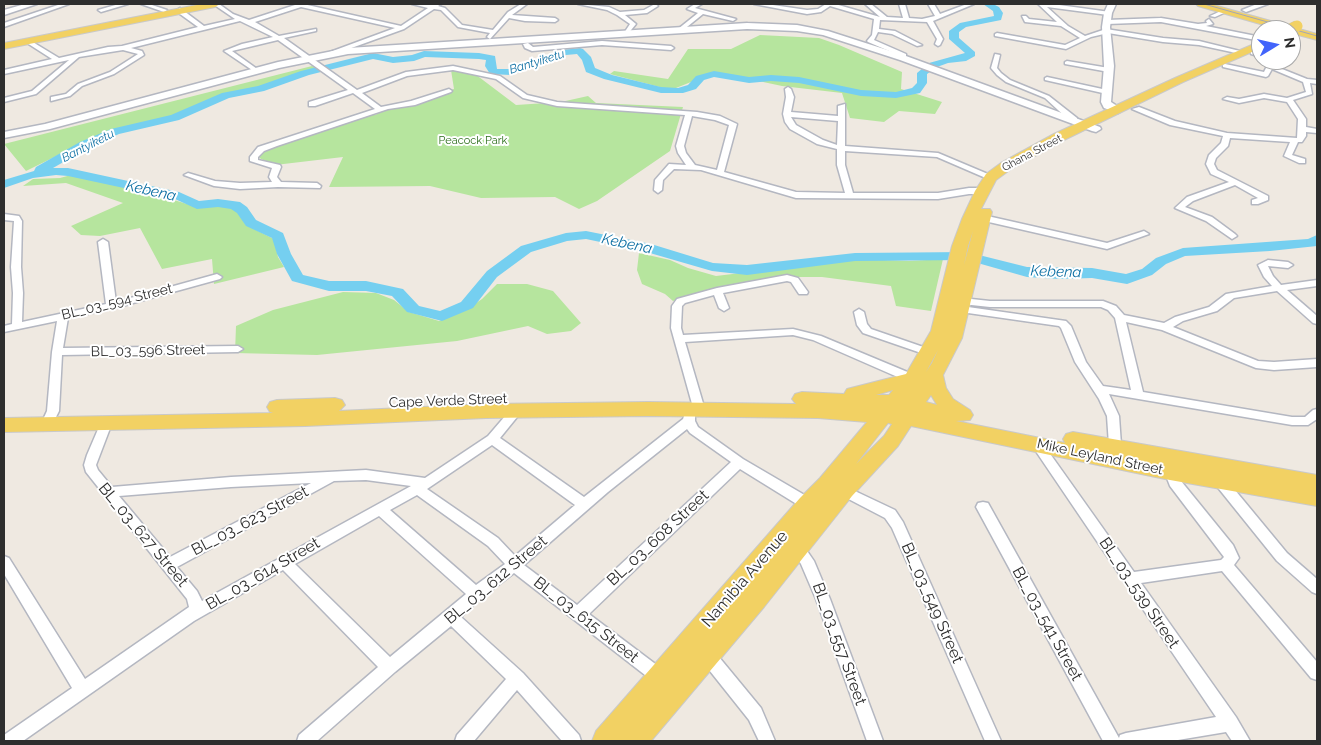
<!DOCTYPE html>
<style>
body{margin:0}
#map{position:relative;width:1321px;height:745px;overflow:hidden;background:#efe9e1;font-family:Raleway,sans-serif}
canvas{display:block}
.frame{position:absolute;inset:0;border:5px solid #2e2e2e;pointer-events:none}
.north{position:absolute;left:1251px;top:20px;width:50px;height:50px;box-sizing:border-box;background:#fff;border:1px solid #ababab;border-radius:50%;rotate:81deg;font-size:14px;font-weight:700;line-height:20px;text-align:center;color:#2e2e2e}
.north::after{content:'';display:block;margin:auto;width:18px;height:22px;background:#4264fb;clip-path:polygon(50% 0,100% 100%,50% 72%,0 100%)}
</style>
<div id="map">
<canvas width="1321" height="745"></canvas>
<div class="frame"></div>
<div class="north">N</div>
</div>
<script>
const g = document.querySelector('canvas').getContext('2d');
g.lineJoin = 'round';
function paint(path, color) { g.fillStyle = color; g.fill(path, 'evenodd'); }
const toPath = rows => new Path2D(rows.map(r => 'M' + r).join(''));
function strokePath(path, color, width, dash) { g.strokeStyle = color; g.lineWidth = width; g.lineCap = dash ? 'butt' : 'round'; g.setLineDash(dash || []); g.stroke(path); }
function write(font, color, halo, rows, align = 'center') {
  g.font = font + ' Raleway,sans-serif'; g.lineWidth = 4; g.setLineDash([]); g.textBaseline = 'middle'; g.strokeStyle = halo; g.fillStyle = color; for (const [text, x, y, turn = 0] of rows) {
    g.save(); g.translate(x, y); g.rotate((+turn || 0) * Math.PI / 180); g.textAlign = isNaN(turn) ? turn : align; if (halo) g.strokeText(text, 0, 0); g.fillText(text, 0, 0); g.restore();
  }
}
const green = toPath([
 [760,35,819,38,839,45,902,72,901,89,942,102,935,114,899,111,884,122,850,118,842,93,782,86,716,72,671,90,610,74,614,71,668,79,688,49,731,49],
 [312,66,316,68,259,88,225,94,173,117,115,130,95,137,26,171,4,144],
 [451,70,471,71,516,105,561,102,588,96,596,103,683,107,670,151,597,201,579,209,555,197,481,198,430,186,329,187,343,157,275,165,261,159,254,152,372,112,375,115,391,107,454,89],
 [71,175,141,190,197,207,218,205,232,207,238,212,246,225,274,239,278,257,284,267,214,284,212,259,162,269,140,228,100,236,81,235,71,226,123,203,66,183,23,186,33,179,60,178],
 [639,253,670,260,688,268,716,276,857,259,909,261,943,259,931,311,896,306,891,286,822,277,791,277,756,282,713,289,673,301,665,294,642,284,637,270],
 [497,284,527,284,553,291,581,323,571,331,547,334,528,326,457,341,317,355,235,353,236,326,273,310,343,292,376,293,394,300,409,312,439,321,464,311,482,299]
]);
const river = toPath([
 [983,4,993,4,999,7,1003,13,1001,20,966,27,959,32,959,38,975,52,975,56,966,61,948,63,937,67,927,74,927,83,920,93,896,98,861,96,799,83,771,81,749,83,714,77,704,80,696,89,683,93,661,93,604,79,586,72,582,60,577,54,566,55,511,75,490,74,485,66,486,60,479,59,425,57,414,61,393,63,373,59,309,75,264,91,229,98,179,120,119,134,88,148,53,168,68,168,179,192,199,201,218,199,240,202,247,207,256,220,283,233,291,254,303,275,329,281,366,281,403,289,419,306,440,311,461,302,487,271,521,246,566,233,586,231,651,244,713,263,747,265,855,253,967,252,1027,267,1092,268,1126,274,1142,269,1156,258,1183,248,1308,239,1317,235,1317,246,1270,251,1185,256,1166,264,1152,275,1127,284,1092,278,1060,279,1027,277,967,260,855,261,747,275,712,271,643,251,586,239,567,241,531,252,497,277,473,308,442,321,407,312,392,296,366,291,329,291,292,281,277,254,272,238,246,226,237,213,231,209,218,207,197,209,175,199,68,176,56,175,33,178,4,188,4,180,34,171,36,167,80,142,111,129,171,115,222,93,258,86,301,71,373,53,393,57,412,55,424,51,479,53,495,56,497,69,510,69,562,50,580,48,583,49,591,57,595,68,612,75,661,87,678,88,688,85,696,76,714,71,749,77,771,75,799,77,861,90,896,92,912,88,917,83,917,73,929,63,965,53,949,39,949,31,960,23,994,16,993,11,983,4]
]);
const street = toPath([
 [61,4,69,4,4,27,4,23,61,4],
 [119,4,128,4,101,12,98,10,119,4],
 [141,4,149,4,167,10,164,12,141,4],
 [213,4,219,4,233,14,249,20,295,5,294,4,303,4,401,26,428,8,412,4,432,5,441,4,438,6,445,8,462,25,493,30,508,12,521,4,527,4,512,15,555,18,558,20,555,22,525,21,509,18,490,39,487,37,490,33,458,27,441,10,434,9,404,29,332,55,330,54,330,52,395,28,301,7,255,22,279,36,316,29,316,31,284,38,357,90,406,72,453,66,500,76,527,95,557,102,697,112,720,116,737,124,724,172,796,192,845,193,837,165,837,149,817,144,790,129,785,122,783,114,786,97,785,89,788,87,791,89,794,97,791,112,838,116,838,106,845,104,845,146,938,153,995,177,991,179,988,179,937,157,845,151,845,165,853,193,938,193,969,188,982,188,986,191,982,194,969,194,938,199,796,198,701,170,674,169,663,180,662,190,658,193,654,190,655,180,669,164,686,165,678,153,676,146,685,115,557,106,523,98,496,79,453,70,407,76,362,93,381,107,411,101,449,89,452,91,451,92,415,105,388,109,277,146,264,151,258,157,258,160,280,165,281,167,277,177,281,182,317,183,321,186,320,188,278,187,240,189,214,186,184,175,188,173,215,181,240,183,272,182,269,177,272,168,250,161,250,157,258,147,375,109,353,93,315,106,309,106,309,102,348,90,278,40,232,51,260,71,255,72,224,51,242,44,273,37,240,21,131,48,142,51,144,55,114,74,82,86,70,96,51,101,51,97,66,94,78,84,110,72,138,54,123,50,79,57,36,94,4,102,4,98,32,91,69,60,4,74,4,70,52,59,27,43,27,41,31,41,59,58,108,47,122,46,198,27,180,14,177,10,180,8,204,26,235,19,213,4],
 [692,116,715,120,729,125,717,170,695,165,686,153,684,146,692,116],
 [791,117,838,121,837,145,823,140,796,125,791,117],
 [578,4,609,7,620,12,644,10,655,4,658,6,647,13,625,15,636,24,627,35,624,33,630,24,617,15,607,10,578,4],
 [695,4,702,4,695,8,736,19,733,21,703,14,682,31,678,31,678,29,698,13,687,9,695,4],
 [754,4,766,4,807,10,818,9,826,4,835,4,880,17,865,4,871,4,887,17,903,18,899,4,905,4,909,18,922,19,935,16,928,4,934,4,940,14,967,4,974,4,933,21,943,39,940,45,938,46,935,44,937,39,927,22,880,20,879,29,895,31,922,45,917,46,892,34,878,32,874,40,906,54,906,58,903,60,900,58,901,56,868,42,867,41,872,35,874,19,830,6,821,12,807,14,754,4],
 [1038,4,1052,4,1110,12,1108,15,1047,7,1068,26,1085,36,1106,29,1163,38,1199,41,1244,52,1241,54,1199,45,1163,42,1108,33,1091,37,1066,49,995,36,995,34,997,33,1065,45,1080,38,1061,26,1025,22,1022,16,1026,16,1029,19,1057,22,1038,4],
 [1221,11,1226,12,1215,17,1210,16,1221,11],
 [1161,18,1198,24,1207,23,1206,21,1209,19,1213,24,1206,26,1261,37,1261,41,1161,22,1107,24,1104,22,1107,20,1161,18],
 [602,41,671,46,674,48,671,50,602,45,532,51,525,48,523,44,528,43,533,47,602,41],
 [1251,52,1261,53,1261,57,1251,54,1251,52],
 [995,54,1000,55,997,68,1001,73,1010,80,1049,96,1077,118,1077,122,1071,122,1045,98,1006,82,997,75,991,68,995,54],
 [1067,61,1109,68,1112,70,1109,72,1065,64,1065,62,1067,61],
 [1225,64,1264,72,1266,68,1272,65,1307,79,1317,80,1317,84,1310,83,1312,94,1293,100,1306,119,1306,127,1317,129,1317,133,1306,132,1306,136,1302,142,1298,142,1292,155,1305,159,1305,163,1299,163,1284,156,1290,142,1230,138,1228,146,1216,158,1214,164,1217,170,1268,196,1268,200,1258,204,1252,204,1252,200,1258,198,1235,185,1193,201,1185,207,1212,217,1235,234,1237,236,1232,239,1206,221,1175,208,1187,197,1229,182,1211,174,1206,164,1209,155,1221,143,1223,136,1170,125,1132,109,1139,107,1175,121,1227,133,1297,138,1298,119,1287,102,1264,98,1239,103,1223,99,1227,97,1239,99,1264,94,1287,98,1306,92,1303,82,1272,69,1268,76,1266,77,1223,67,1223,65,1225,64],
 [1047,77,1107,90,1110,92,1107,94,1045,80,1045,78,1047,77],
 [4,214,19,216,22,221,21,267,23,293,22,322,106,304,98,242,103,239,108,242,116,302,217,274,222,277,220,279,115,308,68,318,63,348,238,346,243,349,238,352,62,355,59,411,51,427,43,427,41,424,47,411,52,352,57,321,4,332,4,326,12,324,13,293,11,267,14,221,4,220,4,214],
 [983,215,1107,243,1144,231,1149,234,1107,249,980,220,980,216,983,215],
 [1268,260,1288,262,1293,265,1288,268,1268,266,1273,276,1281,285,1317,280,1317,286,1287,290,1317,316,1317,324,1313,323,1277,291,1234,298,1217,311,1183,321,1173,327,1258,361,1274,362,1317,359,1317,367,1274,370,1256,368,1162,330,1126,322,1143,392,1292,417,1305,417,1313,410,1317,409,1317,419,1308,425,1292,425,1109,394,1119,416,1121,445,1119,448,1111,448,1109,445,1107,416,1099,399,1075,362,1061,328,1059,326,968,313,963,310,968,307,1066,321,1071,326,1086,362,1103,386,1131,390,1115,318,1108,310,1101,307,990,307,962,304,957,301,962,298,990,301,1103,301,1116,306,1124,315,1164,323,1175,317,1209,307,1226,294,1272,286,1264,277,1258,265,1268,260],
 [787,275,798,278,808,292,807,294,799,294,791,282,787,281,723,293,729,308,724,311,719,308,714,295,685,303,682,306,681,328,683,335,793,329,821,336,917,376,919,379,913,383,909,382,813,340,793,335,685,342,705,410,703,413,695,413,695,421,698,427,743,459,813,500,815,504,813,508,808,509,803,508,740,469,589,614,666,672,668,677,666,682,660,684,654,682,514,573,481,598,461,617,523,673,579,735,581,741,562,741,517,690,474,741,455,741,457,735,506,679,451,626,395,672,317,741,297,741,299,735,378,667,283,570,194,621,23,741,4,741,4,735,72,688,4,574,4,556,9,558,85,679,189,607,187,599,86,472,84,465,87,455,102,420,110,420,112,423,96,465,98,470,112,487,231,477,366,470,425,478,488,436,512,408,516,407,522,411,500,438,584,497,683,419,686,411,694,411,671,328,672,306,677,299,717,288,787,275],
 [687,429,690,433,731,462,577,605,524,565,608,492,687,429],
 [492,445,575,505,515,556,498,538,427,489,492,445],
 [366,480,411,486,202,601,197,591,177,567,334,481,366,480],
 [311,483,170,557,119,496,231,487,311,483],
 [417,495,488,546,505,564,476,585,390,510,417,495],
 [379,516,466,594,390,657,295,564,379,516],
 [859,309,864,312,867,324,871,329,932,350,933,352,928,355,924,354,863,333,857,325,854,312,859,309],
 [1037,440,1041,441,1134,572,1221,560,1224,557,1170,486,1163,468,1165,465,1169,463,1173,465,1181,481,1233,545,1239,558,1234,565,1317,662,1317,680,1311,678,1222,571,1141,583,1236,717,1250,741,1232,741,1226,732,1172,741,1103,741,976,507,978,503,983,502,988,503,1119,738,1120,735,1126,733,1216,717,1033,447,1031,444,1033,441,1037,440],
 [1220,476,1225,478,1287,553,1317,579,1317,594,1312,592,1277,561,1215,484,1214,481,1215,478,1220,476],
 [840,484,895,510,903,522,1001,741,985,741,892,528,885,518,835,492,833,489,835,486,840,484],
 [798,543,803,545,814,561,830,599,883,741,867,741,816,599,801,564,791,549,793,545,798,543],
 [708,649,714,651,761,708,775,741,759,741,749,720,702,661,700,656,702,651,708,649]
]);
const secondary = toPath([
 [25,4,37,4,4,15,4,10,25,4],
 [1108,4,1116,4,1112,13,1110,27,1114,66,1111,102,1123,110,1118,113,1104,108,1101,102,1104,66,1102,27,1104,13,1108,4],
 [1257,4,1268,4,1246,12,1242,10,1257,4],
 [747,23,797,25,828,31,906,56,1100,127,1101,129,1096,132,1092,131,900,60,823,35,797,31,747,29,348,54,279,68,50,129,4,138,4,132,45,124,278,62,348,48,747,23]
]);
const primary = toPath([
 [202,4,220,4,215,7,4,49,4,43,202,4],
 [1196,4,1210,4,1317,34,1317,40,1291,33,1291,30,1281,30,1198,6,1196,4],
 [1261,41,1261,48,1183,82,1064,140,1011,169,996,180,981,209,990,209,992,212,962,338,943,375,946,388,953,399,970,410,973,415,970,420,956,421,1065,443,1063,439,1066,434,1073,432,1317,475,1317,506,1170,480,911,426,898,446,852,496,764,607,651,741,592,741,596,731,800,498,820,478,867,422,818,418,648,416,486,418,305,426,4,432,4,418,273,413,270,412,267,407,270,402,277,400,335,398,342,400,345,405,339,411,486,404,648,402,796,404,792,399,795,394,802,392,844,394,847,389,906,374,931,331,952,246,962,219,975,191,986,174,1001,163,1054,134,1175,78,1261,41],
 [973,231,964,265,968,246,973,231],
 [938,350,932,363,926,372,938,350],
 [893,390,889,395,876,395,893,390],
 [931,395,937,405,926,402,931,395],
 [888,423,892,424,884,436,856,464,888,423]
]);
const tram = toPath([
 [1204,4,1317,36]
]);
const primaryBridge = toPath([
 [1289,30,1297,26]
]);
const farParknames = [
 ["Peacock Park",473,141]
];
const farStreetnames = [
 ["Ghana Street",1032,153,-28]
];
const farWaternames = [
 ["Bantyiketu",537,62,-17],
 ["Bantyiketu",88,146,-27]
];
const streetNames = [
 ["BL_03_594 Street",117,302,-14],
 ["BL_03_596 Street",148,351,-1],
 ["Cape Verde Street",448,401,-2],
 ["Mike Leyland Street",1100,457,12]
];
const waterNames = [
 ["Kebena",151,191,13],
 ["Kebena",627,244,12],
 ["Kebena",1056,272,2]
];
const nearStreetnames = [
 ["BL_03_623 Street",250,521,-28],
 ["BL_03_627 Street",143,535,50],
 ["BL_03_608 Street",658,538,-43],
 ["BL_03_614 Street",263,574,-30],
 ["Namibia Avenue",745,579,-49],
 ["BL_03_612 Street",496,580,-40],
 ["BL_03_539 Street",1139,593,56],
 ["BL_03_549 Street",932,603,66],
 ["BL_03_615 Street",586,620,38],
 ["BL_03_541 Street",1047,624,61],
 ["BL_03_557 Street",839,644,70]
];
paint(green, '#b6e59e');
paint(river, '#75cff0');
strokePath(street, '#b4b7c1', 3);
strokePath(secondary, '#b4b7c1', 3);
strokePath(primary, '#c9c9c9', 2);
paint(street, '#fff');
paint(secondary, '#fff');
paint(primary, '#f2d163');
strokePath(tram, '#a3a6b8', 1);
strokePath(primaryBridge, '#c9c9c9', 12, []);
strokePath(primaryBridge, '#f2d163', 11);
write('11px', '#2c6e1b', '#fff', farParknames);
write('11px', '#2e2e2e', '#fff', farStreetnames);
write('italic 12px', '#0d6fa3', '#fff', farWaternames);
write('14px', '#2e2e2e', '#fff', streetNames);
write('italic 15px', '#0d6fa3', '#fff', waterNames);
write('16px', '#2e2e2e', '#fff', nearStreetnames);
</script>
